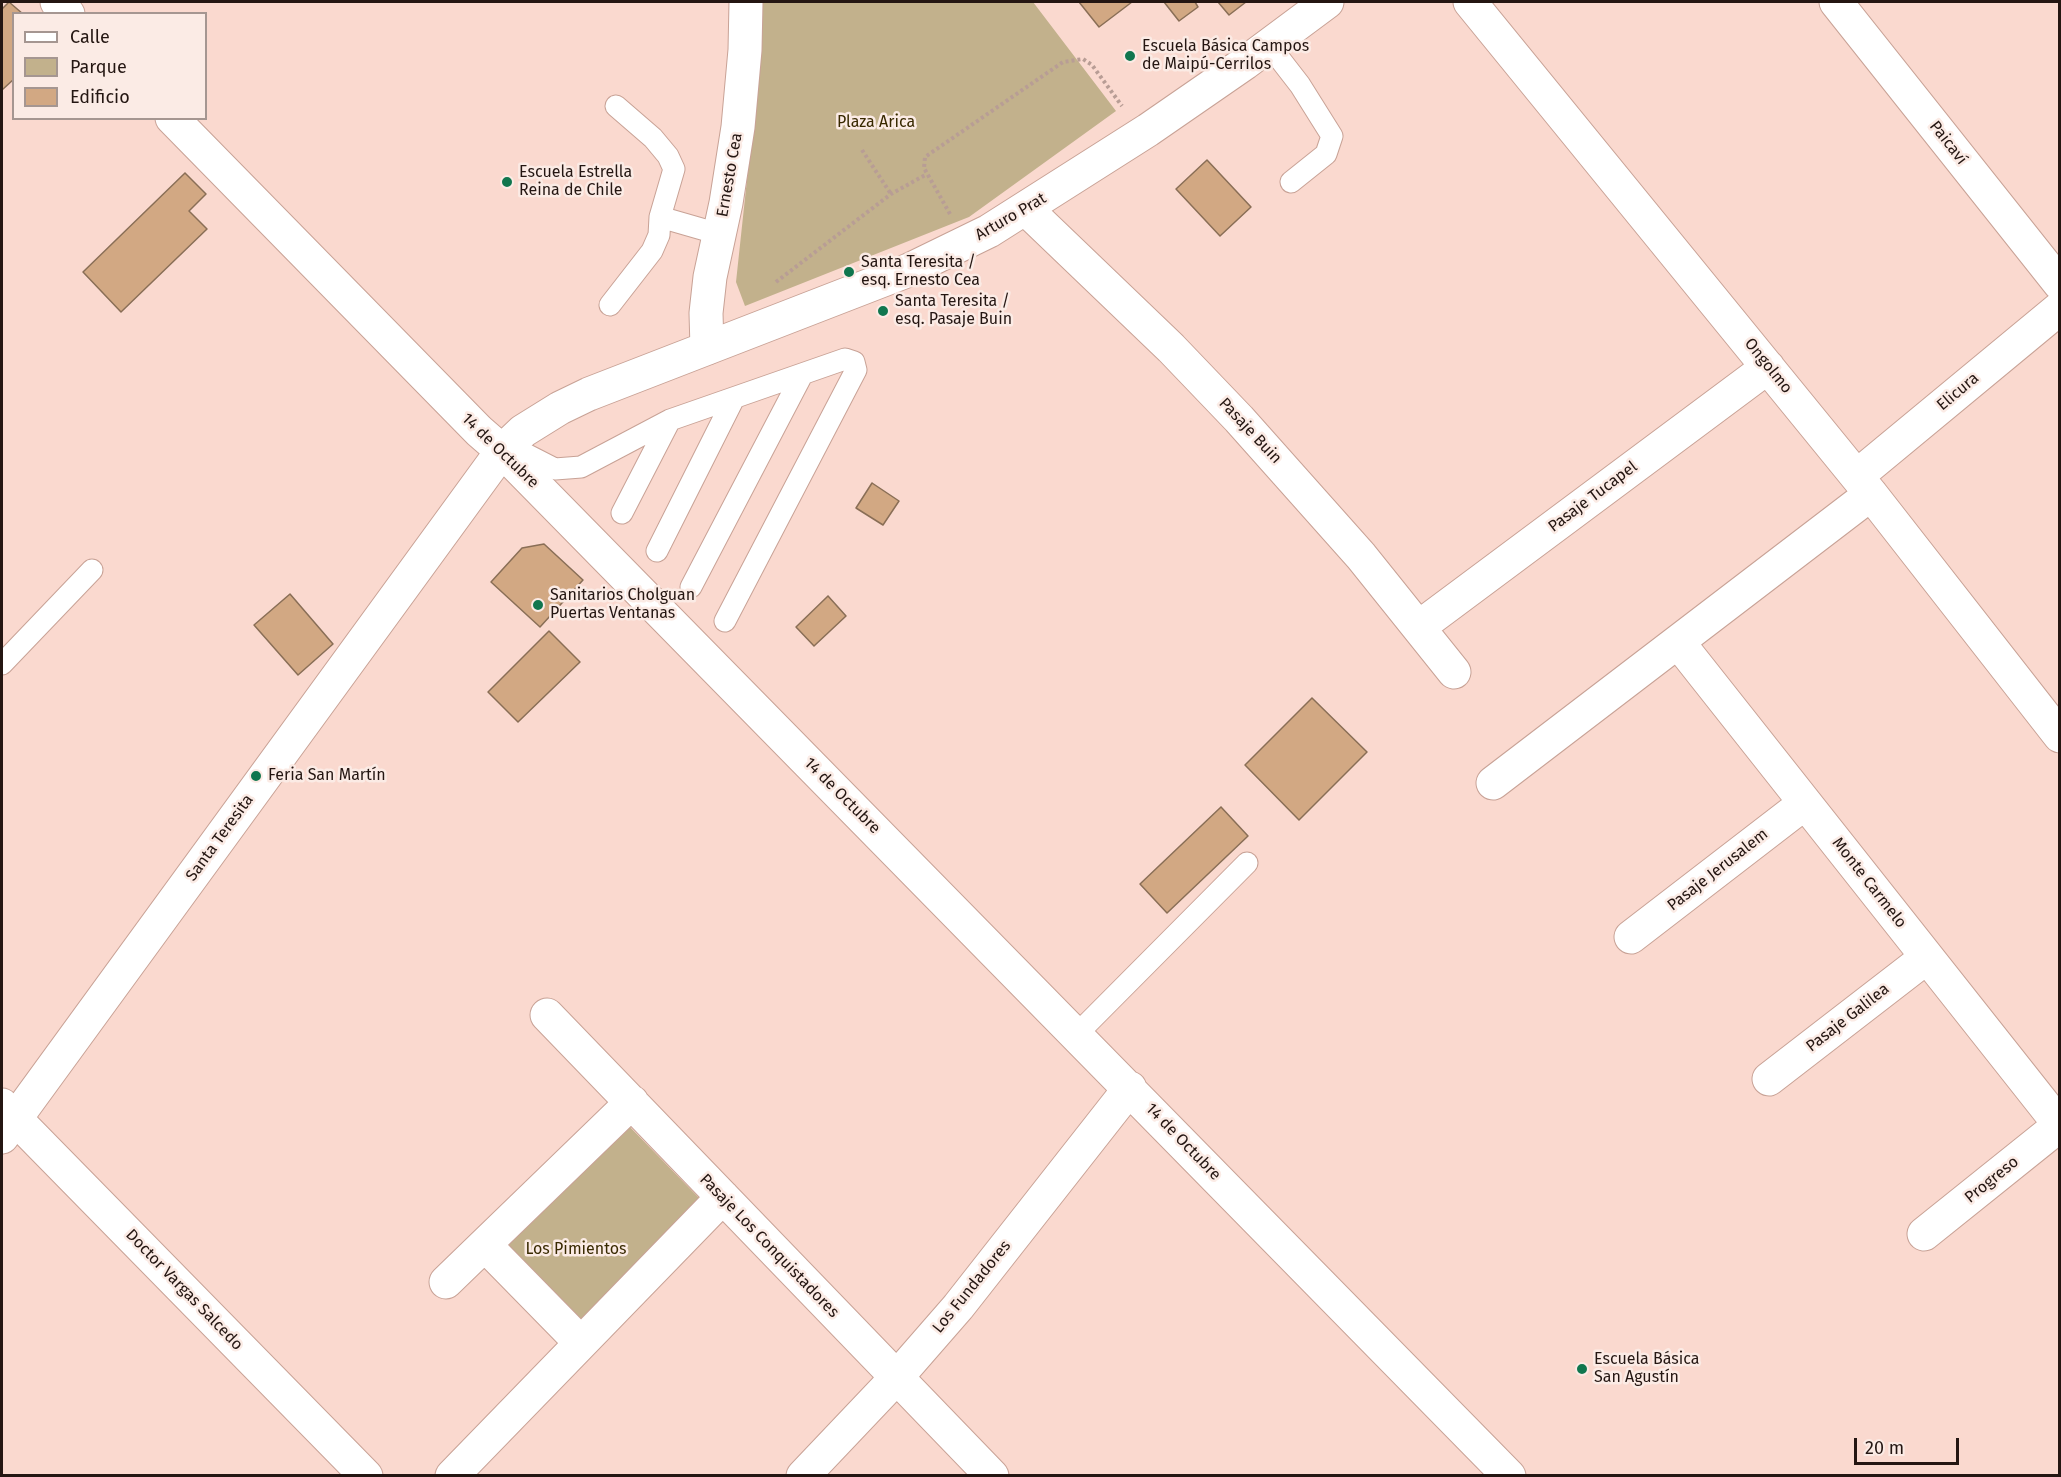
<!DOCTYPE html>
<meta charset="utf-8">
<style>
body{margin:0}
#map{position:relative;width:2061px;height:1477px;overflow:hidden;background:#fad9cf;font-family:"Fira Sans",sans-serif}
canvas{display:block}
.frame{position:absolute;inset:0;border:3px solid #241612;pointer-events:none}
.legend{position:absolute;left:12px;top:12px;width:195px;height:108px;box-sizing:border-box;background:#fbebe5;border:2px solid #a59691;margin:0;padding:8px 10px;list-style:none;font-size:18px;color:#241612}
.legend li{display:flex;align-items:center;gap:12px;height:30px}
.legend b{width:30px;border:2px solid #a59691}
.scale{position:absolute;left:1854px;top:1438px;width:105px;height:27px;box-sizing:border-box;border:3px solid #241612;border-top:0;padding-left:8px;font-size:18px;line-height:21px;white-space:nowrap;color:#241612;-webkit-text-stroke:4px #fbebe5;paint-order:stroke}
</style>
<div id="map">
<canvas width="2061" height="1477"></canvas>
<div class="frame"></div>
<ul class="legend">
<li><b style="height:8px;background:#fff"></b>Calle</li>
<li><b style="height:16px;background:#c2b18c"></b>Parque</li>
<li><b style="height:16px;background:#d2a883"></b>Edificio</li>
</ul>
<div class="scale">20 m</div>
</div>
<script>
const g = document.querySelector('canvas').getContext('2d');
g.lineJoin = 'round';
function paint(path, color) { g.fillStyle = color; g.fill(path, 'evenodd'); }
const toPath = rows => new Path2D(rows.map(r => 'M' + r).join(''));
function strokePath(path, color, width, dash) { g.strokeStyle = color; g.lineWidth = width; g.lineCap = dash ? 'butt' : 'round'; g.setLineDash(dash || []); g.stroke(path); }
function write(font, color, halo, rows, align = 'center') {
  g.font = font + ' "Fira Sans",sans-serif'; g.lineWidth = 5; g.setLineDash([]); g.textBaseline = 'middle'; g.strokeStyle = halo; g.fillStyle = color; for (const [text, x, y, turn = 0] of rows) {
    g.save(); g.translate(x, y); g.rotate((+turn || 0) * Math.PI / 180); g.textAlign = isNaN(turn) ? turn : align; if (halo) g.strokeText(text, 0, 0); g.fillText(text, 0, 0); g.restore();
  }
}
const green = toPath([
 [763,2,1033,2,1116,111,969,217,745,306,736,282,761,49],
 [629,1126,701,1200,575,1329,497,1248]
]);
const building = toPath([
 [9,2,23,14,14,14,14,79,2,90,2,9,9,2],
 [1079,2,1132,2,1099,27,1079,2],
 [1164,2,1195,2,1198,7,1179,21,1164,2],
 [1218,2,1246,2,1229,15,1218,2],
 [1207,160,1251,207,1220,236,1176,189,1207,160],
 [185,173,206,194,189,211,207,229,121,312,83,272,185,173],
 [872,483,899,501,883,525,856,508,872,483],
 [544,544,583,580,540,627,491,582,522,548,544,544],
 [290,594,333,644,298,675,254,625,290,594],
 [828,596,846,616,814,646,796,627,828,596],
 [549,631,580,662,518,722,488,692,549,631],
 [1312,698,1367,752,1299,820,1245,765,1312,698],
 [1221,807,1248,836,1167,913,1140,884,1221,807]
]);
const path = toPath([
 [862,150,891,194],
 [950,214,924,168,925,157,1063,62,1083,59,1092,65,1122,106],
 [776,282,891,194,927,174]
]);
const lane = toPath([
 [1269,45,1300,85,1332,136,1326,154,1291,182],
 [616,106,653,138,668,156,674,169,660,217],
 [610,305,652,251,659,235,660,217,719,234],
 [508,445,555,469,581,467,670,420,845,359,854,362,856,370,725,621],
 [622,513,670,420],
 [657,551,734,398],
 [691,587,802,375],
 [2,664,92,570],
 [1077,1034,1247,863]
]);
const street = toPath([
 [1470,2,1871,494,2060,736],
 [1836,2,2060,284],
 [1026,209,1171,348,1239,419,1361,556,1454,672],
 [707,348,706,313,710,277,726,203,738,127,745,50,746,2],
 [502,451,1509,1476],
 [1857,476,2060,308],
 [1419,627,1768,367],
 [1678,642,2060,1125],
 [1493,783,1871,494],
 [1631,937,1805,803],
 [547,1015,992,1476],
 [1769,1079,1927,957],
 [2,1105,366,1476],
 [1924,1234,2060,1125],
 [485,1245,581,1343],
 [446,1282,632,1102],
 [452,1476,723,1197],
 [803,1476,897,1377,958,1307,1130,1088]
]);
const secondary = toPath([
 [57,2,68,14],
 [172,118,479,431,502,451],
 [2,1137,502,451,523,431,560,408,589,394,909,270,989,231,1148,130,1245,63,1327,2]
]);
const markers = [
 [1130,56,6,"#10764e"],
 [507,182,6,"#10764e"],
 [849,272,6,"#10764e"],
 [883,311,6,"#10764e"],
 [538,605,6,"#10764e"],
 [256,776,6,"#10764e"],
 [1582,1369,6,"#10764e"]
];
const poiNames = [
 ["Escuela Básica Campos",1142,47],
 ["de Maipú-Cerrilos",1142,65],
 ["Escuela Estrella",519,173],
 ["Reina de Chile",519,191],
 ["Santa Teresita /",861,263],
 ["esq. Ernesto Cea",861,281],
 ["Santa Teresita /",895,302],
 ["esq. Pasaje Buin",895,320],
 ["Sanitarios Cholguan",550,596],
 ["Puertas Ventanas",550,614],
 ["Feria San Martín",268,776],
 ["Escuela Básica",1594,1360],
 ["San Agustín",1594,1378]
];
const parkNames = [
 ["Plaza Arica",876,123],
 ["Los Pimientos",576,1250]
];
const streetNames = [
 ["Paicaví",1948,143,52],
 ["Ernesto Cea",730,175,-80],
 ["Arturo Prat",1011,217,-30],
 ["Ongolmo",1768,366,51],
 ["Elicura",1958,392,-40],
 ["Pasaje Buin",1250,431,47],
 ["14 de Octubre",500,451,44],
 ["Pasaje Tucapel",1593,497,-37],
 ["14 de Octubre",842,796,45],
 ["Santa Teresita",220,838,-54],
 ["Pasaje Jerusalem",1718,870,-38],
 ["Monte Carmelo",1869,883,52],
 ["Pasaje Galilea",1848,1018,-38],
 ["14 de Octubre",1183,1142,46],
 ["Progreso",1992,1180,-39],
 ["Pasaje Los Conquistadores",769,1246,46],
 ["Los Fundadores",972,1287,-51],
 ["Doctor Vargas Salcedo",184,1290,46]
];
paint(green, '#c2b18c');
paint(building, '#d2a883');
strokePath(building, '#896e56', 1.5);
strokePath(lane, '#c8a296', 23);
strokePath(street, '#c8a296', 35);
strokePath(secondary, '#c8a296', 35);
strokePath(path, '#b89d95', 4, [3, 3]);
strokePath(lane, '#fff', 21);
strokePath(street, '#fff', 33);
strokePath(secondary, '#fff', 33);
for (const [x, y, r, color] of markers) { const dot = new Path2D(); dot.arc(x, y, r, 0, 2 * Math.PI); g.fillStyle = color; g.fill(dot); strokePath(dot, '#fbebe5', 2); }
write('16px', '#241612', '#fbebe5', poiNames, 'left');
write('16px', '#382900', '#fbebe5', parkNames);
write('16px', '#241612', '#fbebe5', streetNames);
</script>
